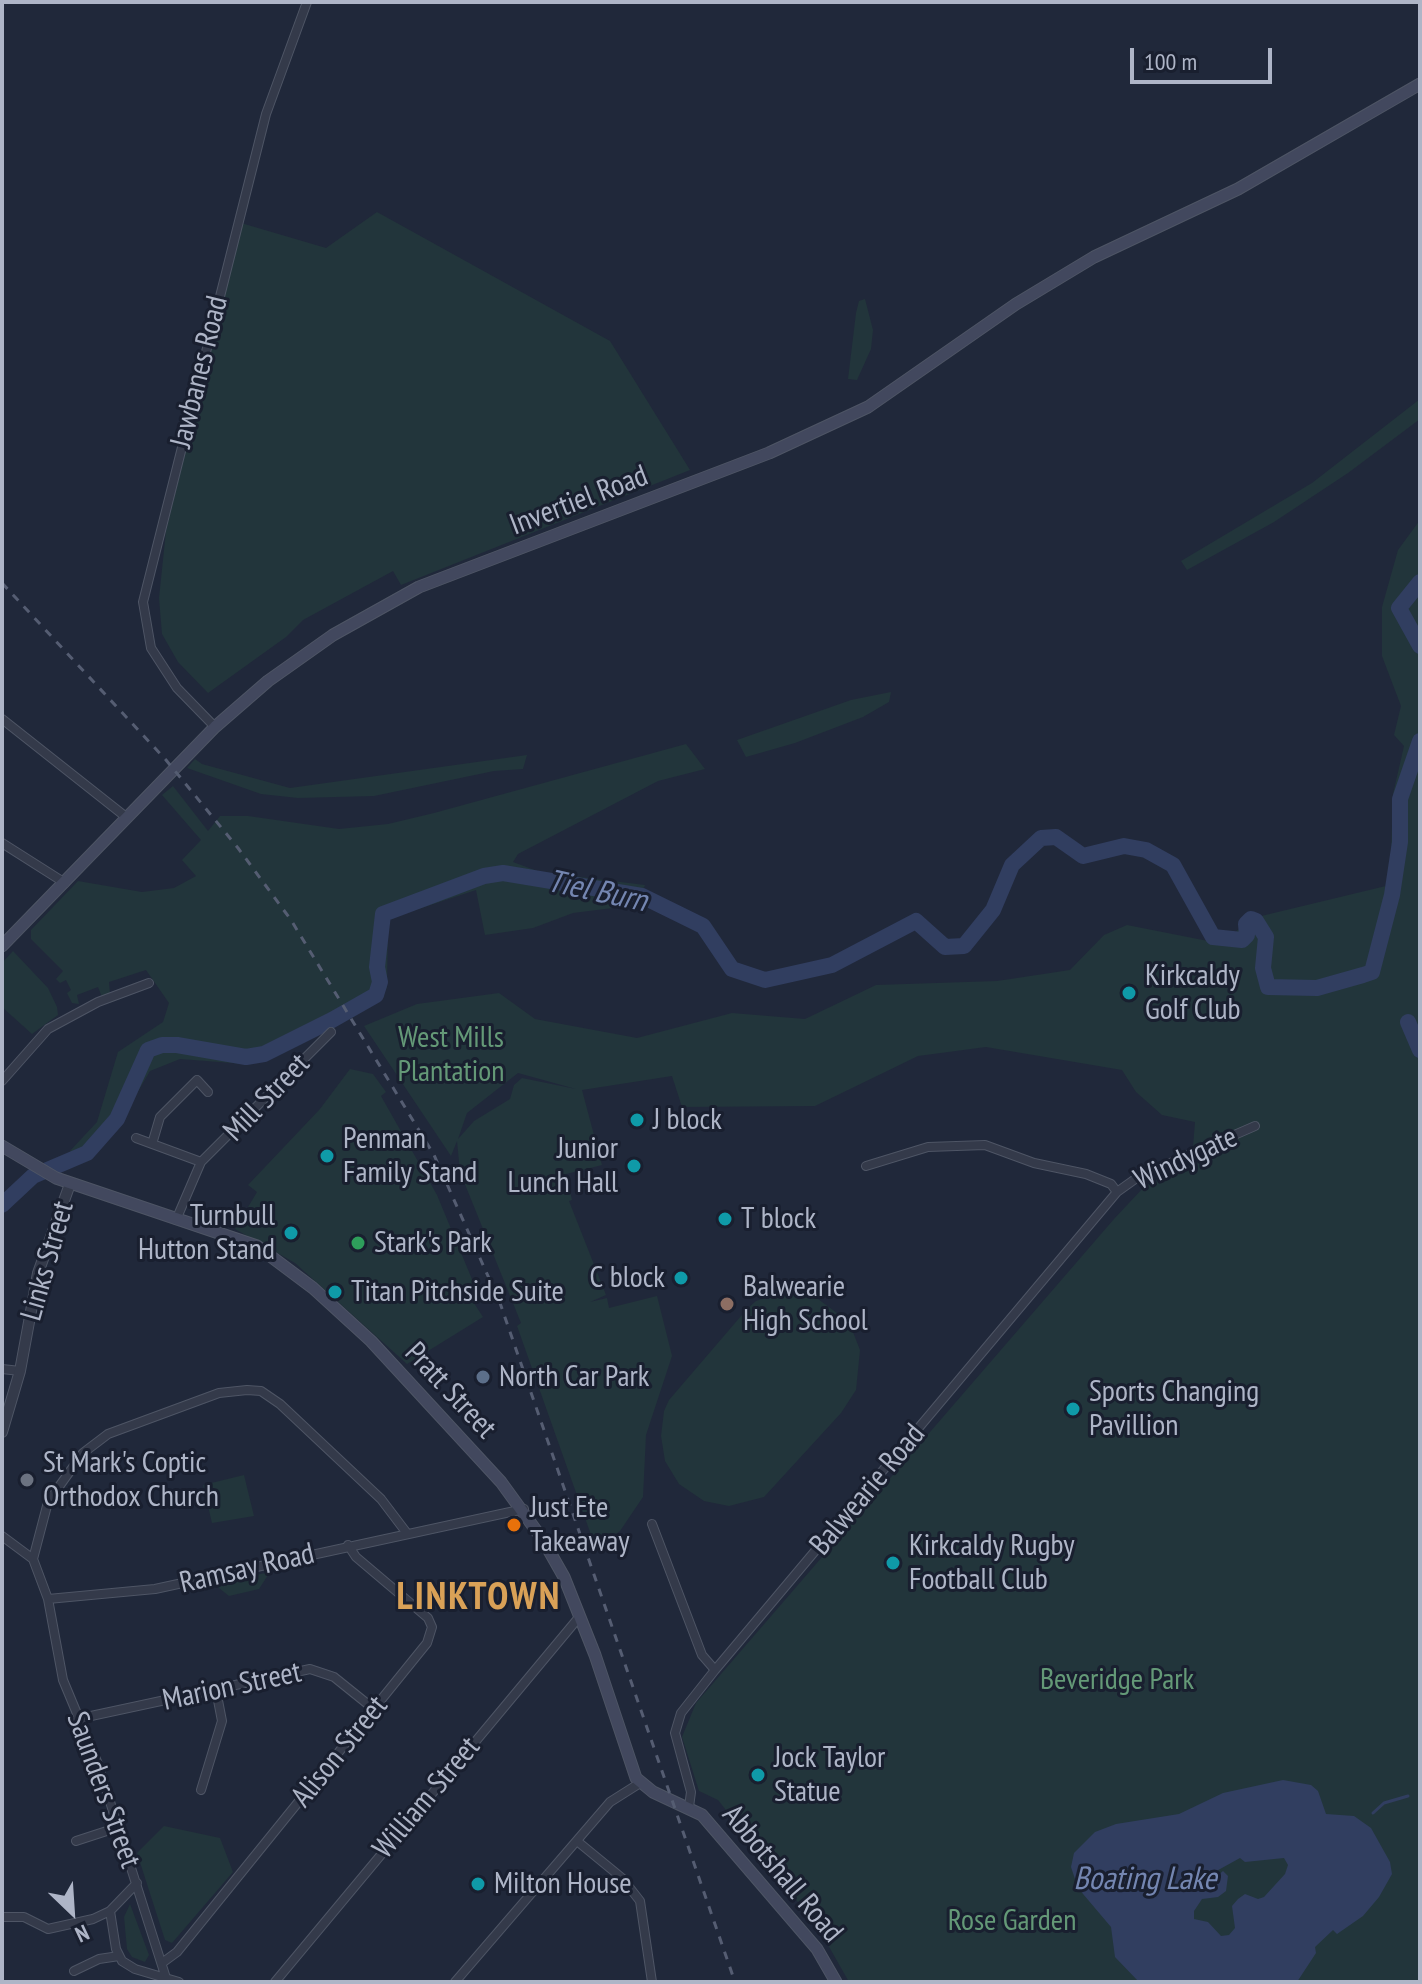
<!DOCTYPE html>
<style>
body{margin:0}
#map{position:relative;width:1422px;height:1984px;overflow:hidden;background:#20283a;font-family:"PT Sans Narrow",sans-serif}
canvas{display:block}
.frame{position:absolute;inset:0;border:4px solid #aeb5c7;pointer-events:none}
.north{position:absolute;left:32px;top:1872px;width:80px;height:80px;-webkit-text-stroke:6px #191f2f;paint-order:stroke;rotate:155deg;font-size:22px;font-weight:700;line-height:32px;text-align:center;color:#aeb5c7}
.north::after{content:'';display:block;margin:auto;width:28px;height:36px;background:#aeb5c7;clip-path:polygon(50% 0,100% 100%,50% 72%,0 100%)}
.scale{position:absolute;left:1130px;top:48px;width:142px;height:36px;box-sizing:border-box;border:4px solid #aeb5c7;border-top:0;padding-left:10px;font-size:24px;line-height:28px;white-space:nowrap;color:#aeb5c7;-webkit-text-stroke:6px #191f2f;paint-order:stroke}
</style>
<div id="map">
<canvas width="1422" height="1984"></canvas>
<div class="frame"></div>
<div class="north">N</div>
<div class="scale">100 m</div>
</div>
<script>
const g = document.querySelector('canvas').getContext('2d');
g.lineJoin = 'round';
function paint(path, color) { g.fillStyle = color; g.fill(path, 'evenodd'); }
const toPath = rows => new Path2D(rows.map(r => 'M' + r).join(''));
function strokePath(path, color, width, dash) { g.strokeStyle = color; g.lineWidth = width; g.lineCap = dash ? 'butt' : 'round'; g.setLineDash(dash || []); g.stroke(path); }
function write(font, color, halo, rows, align = 'center') {
  g.font = font + ' "PT Sans Narrow",sans-serif'; g.lineWidth = 6; g.setLineDash([]); g.textBaseline = 'middle'; g.strokeStyle = halo; g.fillStyle = color; for (const [text, x, y, turn = 0] of rows) {
    g.save(); g.translate(x, y); g.rotate((+turn || 0) * Math.PI / 180); g.textAlign = isNaN(turn) ? turn : align; if (halo) g.strokeText(text, 0, 0); g.fillText(text, 0, 0); g.restore();
  }
}
const green = toPath([
 [377,212,610,341,690,470,401,585,393,571,303,620,286,637,208,693,178,662,162,634,159,598,166,531,241,223,326,248],
 [865,299,873,330,871,349,857,380,848,379,856,313,859,301],
 [1420,399,1420,419,1348,473,1274,522,1187,570,1181,561,1312,483],
 [1420,520,1420,1982,849,1982,819,1929,718,1800,699,1791,682,1737,696,1703,1114,1219,1144,1187,1192,1159,1195,1122,1162,1115,1136,1092,1122,1070,986,1047,918,1056,815,1106,682,1107,672,1076,582,1090,602,1165,566,1174,572,1200,569,1201,606,1295,590,1302,607,1298,609,1308,657,1296,672,1356,646,1435,643,1497,620,1531,596,1549,517,1326,521,1323,460,1172,457,1141,451,1156,364,1026,417,1004,499,993,535,1019,637,1038,732,1013,805,1019,876,985,997,981,1070,970,1104,935,1127,925,1213,942,1234,933,1253,918,1390,885,1393,794,1404,746,1394,735,1401,706,1382,656,1382,607,1398,550],
 [518,1073,576,1089,522,1078,514,1085,510,1099,474,1121,458,1139,467,1113],
 [891,692,889,702,863,717,795,743,746,757,737,740,851,700],
 [686,744,705,769,658,781,518,854,513,862,540,872,645,885,637,905,573,913,533,928,485,935,476,890,388,919,387,988,376,998,273,1056,245,1064,180,1059,150,1071,113,1134,73,1166,70,1151,97,1122,118,1052,163,1022,169,1003,146,970,109,982,110,994,102,997,98,987,77,995,79,1004,72,1003,67,993,71,990,66,980,60,983,56,979,63,971,31,939,31,930,78,881,142,892,174,888,196,876,182,860,201,840,162,795,173,786,208,831,220,816,248,816,339,829,388,824,434,813],
 [527,755,523,769,494,771,374,796,298,798,261,794,187,768,195,759,202,764,290,788],
 [13,951,48,988,57,1007,58,1015,32,1034,2,1007,2,963],
 [350,1069,373,1074,386,1092,381,1096,437,1195,474,1284,465,1289,483,1317,407,1364,295,1263,235,1229,257,1192,248,1185,320,1109],
 [783,1292,814,1296,849,1322,860,1350,856,1390,841,1413,764,1497,729,1506,704,1501,679,1484,665,1461,661,1436,664,1411,669,1400,747,1309,756,1301],
 [244,1475,254,1516,212,1523,203,1485],
 [270,1572,259,1589,229,1596,214,1584],
 [164,1826,220,1838,233,1872,172,1943,165,1940,137,1853],
 [130,1904,149,1955,145,1962,132,1957,127,1949,124,1917]
]);
const water = toPath([
 [1283,1780,1311,1785,1318,1791,1326,1814,1354,1816,1371,1828,1390,1862,1392,1874,1379,1897,1363,1916,1337,1934,1333,1930,1315,1947,1316,1953,1297,1982,1139,1982,1115,1957,1111,1927,1078,1888,1071,1867,1074,1853,1095,1832,1116,1824,1179,1814,1223,1793],
 [1240,1858,1245,1862,1284,1858,1288,1865,1285,1874,1264,1897,1258,1899,1245,1894,1238,1899,1232,1906,1235,1928,1229,1935,1221,1936,1208,1922,1194,1919,1194,1911,1202,1899,1218,1897,1226,1891,1228,1876,1223,1871,1215,1878,1211,1874]
]);
const stream = toPath([
 [1373,1813,1384,1803,1408,1796]
]);
const river = toPath([
 [1420,582,1399,608,1420,646],
 [1408,1022,1420,1050],
 [2,1205,33,1176,87,1153,117,1119,148,1050,162,1045,177,1045,246,1057,264,1054,332,1020,376,995,380,982,377,967,383,914,484,876,503,873,642,896,703,926,732,969,765,980,832,965,916,921,945,947,964,946,993,910,1012,865,1041,838,1056,837,1083,856,1124,846,1146,850,1173,865,1213,937,1242,940,1247,935,1246,924,1251,919,1256,921,1266,937,1263,968,1268,987,1317,988,1363,975,1372,972,1392,895,1400,842,1400,799,1420,741]
]);
const minor = toPath([
 [2,719,126,817],
 [215,727,177,688,151,648,143,602,266,114,307,2],
 [2,843,65,883],
 [2,1081,48,1029,98,1002,149,983],
 [136,1138,201,1162],
 [152,1144,160,1117,197,1080,208,1092],
 [866,1166,928,1147,985,1145,1034,1163,1086,1174,1111,1184,1117,1192],
 [176,1220,201,1162,331,1032],
 [2,1369,20,1371],
 [652,1524,702,1655,715,1670],
 [2,1536,33,1559,48,1599,155,1589,524,1509],
 [33,1559,48,1502,83,1453,108,1434,219,1393,247,1390,261,1391,280,1404,381,1499,406,1532],
 [48,1599,63,1680,98,1764,166,1978],
 [77,1719,310,1669,334,1677,375,1710],
 [201,1790,222,1721,216,1690],
 [689,1807,691,1792,675,1733,681,1713,715,1670,1117,1192,1138,1177,1255,1126],
 [76,1841,119,1827],
 [577,1841,622,1878,640,1901,652,1982],
 [110,1911,116,1949,122,1961,135,1969,179,1982],
 [2,1917,24,1917,48,1929,93,1919,110,1911,137,1883],
 [162,1963,177,1952,427,1643,432,1627,428,1618,356,1557,348,1545],
 [74,1971,99,1959,119,1956],
 [275,1982,580,1616],
 [455,1982,610,1802,640,1783]
]);
const tertiary = toPath([
 [2,1432,20,1371,38,1273,70,1184]
]);
const secondary = toPath([
 [2,946,215,727,268,681,333,635,419,587,769,453,868,407,1016,304,1094,257,1238,189,1420,84],
 [2,1146,56,1178,257,1246,313,1288,371,1341,501,1482,543,1540,564,1577,595,1655,636,1778,653,1792,702,1815,817,1949,836,1982]
]);
const rail = toPath([
 [2,583,166,760,238,848,291,920,434,1155,500,1303,735,1982]
]);
const markers = [
 [1129,993,8,"#0f9aa8"],
 [637,1120,8,"#0f9aa8"],
 [327,1156,8,"#0f9aa8"],
 [634,1166,8,"#0f9aa8"],
 [725,1219,8,"#0f9aa8"],
 [291,1233,8,"#0f9aa8"],
 [358,1243,8,"#2e9e5b"],
 [681,1278,8,"#0f9aa8"],
 [335,1292,8,"#0f9aa8"],
 [727,1304,8,"#8d6e63"],
 [483,1377,8,"#5c6f8a"],
 [1073,1409,8,"#0f9aa8"],
 [27,1480,8,"#6b7280"],
 [514,1525,8,"#e8710a"],
 [893,1563,8,"#0f9aa8"],
 [758,1775,8,"#0f9aa8"],
 [478,1884,8,"#0f9aa8"]
];
const streetNames = [
 ["Jawbanes Road",200,372,-76],
 ["Invertiel Road",579,501,-21],
 ["Mill Street",267,1098,-46],
 ["Windygate",1186,1159,-25],
 ["Links Street",48,1261,-74],
 ["Pratt Street",450,1391,47],
 ["Balwearie Road",868,1490,-50],
 ["Ramsay Road",247,1569,-13],
 ["Marion Street",232,1687,-12],
 ["Alison Street",340,1752,-51],
 ["Saunders Street",103,1790,70],
 ["William Street",427,1798,-50],
 ["Abbotshall Road",782,1874,50]
];
const poiNames = [
 ["Kirkcaldy",1145,976],
 ["Golf Club",1145,1010],
 ["J block",653,1120],
 ["Penman",343,1139],
 ["Family Stand",343,1173],
 ["Junior",618,1149,"right"],
 ["Lunch Hall",618,1183,"right"],
 ["Turnbull",275,1216,"right"],
 ["Hutton Stand",275,1250,"right"],
 ["T block",741,1219],
 ["Stark's Park",374,1243],
 ["C block",665,1278,"right"],
 ["Balwearie",743,1287],
 ["High School",743,1321],
 ["Titan Pitchside Suite",351,1292],
 ["North Car Park",499,1377],
 ["Sports Changing",1089,1392],
 ["Pavillion",1089,1426],
 ["St Mark's Coptic",43,1463],
 ["Orthodox Church",43,1497],
 ["Just Ete",530,1508],
 ["Takeaway",530,1542],
 ["Kirkcaldy Rugby",909,1546],
 ["Football Club",909,1580],
 ["Jock Taylor",774,1758],
 ["Statue",774,1792],
 ["Milton House",494,1884]
];
const parkNames = [
 ["West Mills",451,1038],
 ["Plantation",451,1072],
 ["Beveridge Park",1117,1680],
 ["Rose Garden",1012,1921]
];
const waterNames = [
 ["Tiel Burn",597,892,12],
 ["Boating Lake",1145,1880]
];
const districtNames = [
 ["LINKTOWN",479,1598]
];
paint(green, '#22353b');
paint(water, '#313e60');
strokePath(stream, '#313e60', 3);
strokePath(river, '#313e60', 16);
strokePath(minor, '#4e5565', 10);
strokePath(tertiary, '#4e5565', 12);
strokePath(secondary, '#4e5565', 13);
strokePath(minor, '#343a4a', 8);
strokePath(tertiary, '#343a4a', 10);
strokePath(secondary, '#42485e', 11);
strokePath(rail, '#555d72', 3, [8, 8]);
for (const [x, y, r, color] of markers) { const dot = new Path2D(); dot.arc(x, y, r, 0, 2 * Math.PI); g.fillStyle = color; g.fill(dot); strokePath(dot, '#191f2f', 3); }
write('30px', '#aeb5c7', '#191f2f', streetNames);
write('30px', '#aeb5c7', '#191f2f', poiNames, 'left');
write('30px', '#649977', '#191f2f', parkNames);
write('italic 32px', '#7486b1', '#191f2f', waterNames);
g.letterSpacing = '2px';
write('bold 38px', '#d9a157', '#191f2f', districtNames);
g.letterSpacing = '0px';
</script>
